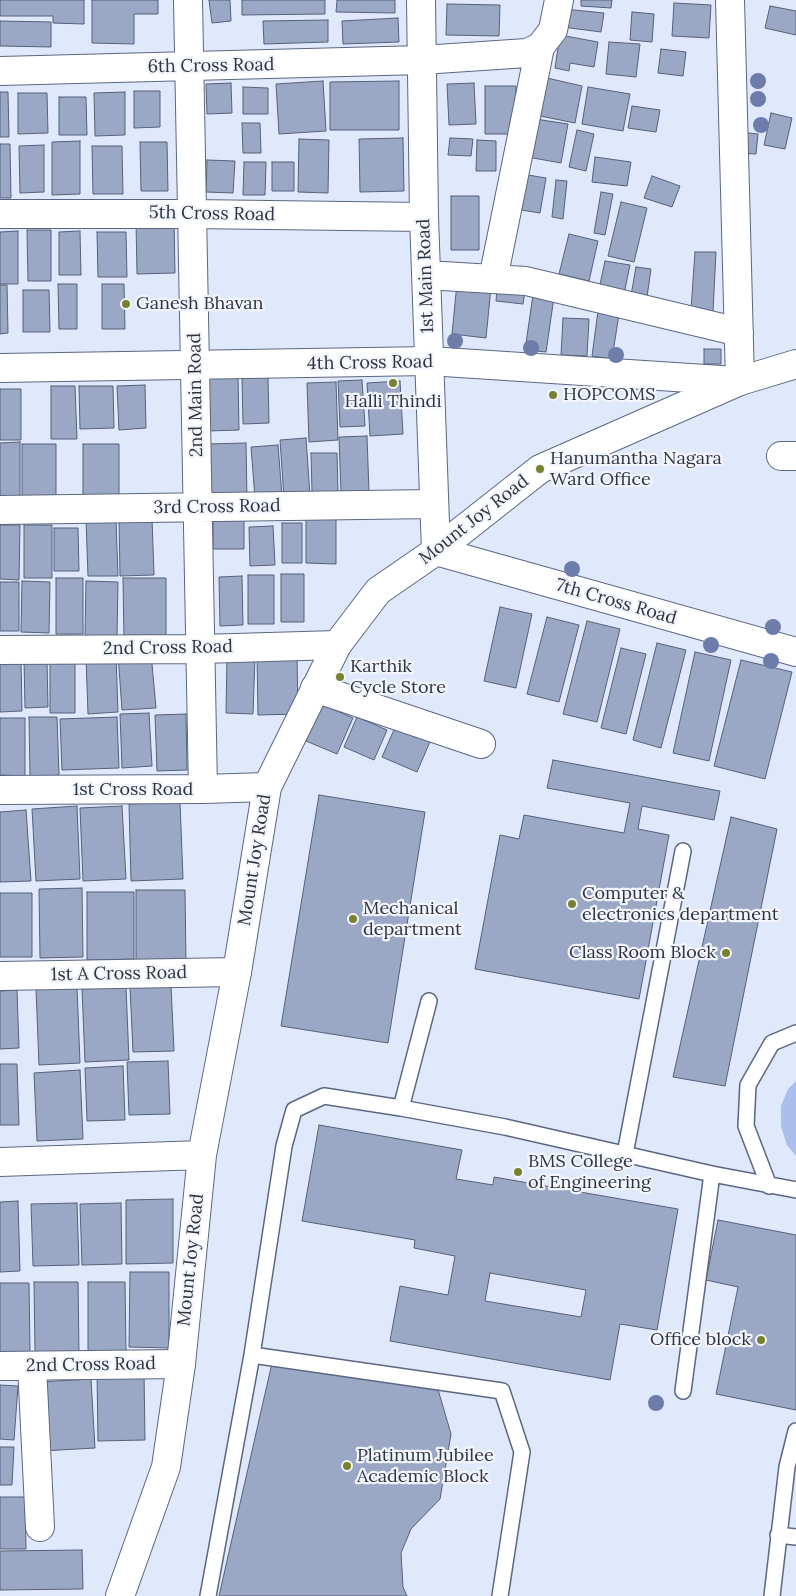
<!DOCTYPE html>
<style>
body{margin:0}
canvas{display:block;background:#e0e8fb}
</style>
<canvas width="796" height="1596"></canvas>
<script>
const g = document.querySelector('canvas').getContext('2d');
g.lineJoin = 'round';
function paint(path, color) { g.fillStyle = color; g.fill(path, 'evenodd'); }
const toPath = rows => new Path2D(rows.map(r => 'M' + r).join(''));
function strokePath(path, color, width, dash) { g.strokeStyle = color; g.lineWidth = width; g.lineCap = dash ? 'butt' : 'round'; g.setLineDash(dash || []); g.stroke(path); }
function write(font, color, halo, rows, align = 'center') {
  g.font = font + ' Lora,serif'; g.lineWidth = 4.5; g.setLineDash([]); g.textBaseline = 'middle'; g.strokeStyle = halo; g.fillStyle = color; for (const [text, x, y, turn = 0] of rows) {
    g.save(); g.translate(x, y); g.rotate((+turn || 0) * Math.PI / 180); g.textAlign = isNaN(turn) ? turn : align; if (halo) g.strokeText(text, 0, 0); g.fillText(text, 0, 0); g.restore();
  }
}
const green = toPath([
 [796,1081,796,1156,787,1145,781,1127,781,1106,788,1089]
]);
const building = toPath([
 [0,0,84,0,84,24,53,23,53,16,0,16,0,0],
 [92,0,158,0,158,14,134,14,134,44,92,43,92,0],
 [209,0,230,0,231,21,212,23,209,0],
 [242,0,325,0,325,14,242,15,242,0],
 [337,0,395,0,395,13,336,12,337,0],
 [581,0,612,0,611,8,581,6,581,0],
 [674,3,711,5,709,38,672,36,674,3],
 [447,4,500,5,499,36,446,35,447,4],
 [770,6,796,11,796,35,765,28,770,6],
 [564,9,604,13,601,32,562,27,564,9],
 [632,12,654,14,652,42,630,40,632,12],
 [398,18,399,42,343,44,342,21,398,18],
 [328,20,328,42,264,44,263,21,328,20],
 [0,21,51,22,51,47,0,46,0,21],
 [560,35,598,42,594,67,570,63,569,71,555,68,560,35],
 [609,42,640,44,636,77,606,74,609,42],
 [661,49,686,52,683,76,658,73,661,49],
 [547,78,582,86,575,123,540,116,547,78],
 [323,81,326,131,279,134,276,84,323,81],
 [399,81,399,130,330,130,330,82,399,81],
 [231,83,232,113,207,114,206,84,231,83],
 [474,83,476,124,449,125,447,84,474,83],
 [485,86,516,86,516,134,485,134,485,86],
 [243,87,268,88,268,114,243,114,243,87],
 [588,87,630,94,623,131,582,124,588,87],
 [134,91,160,91,160,127,134,128,134,91],
 [0,92,8,92,9,137,0,137,0,92],
 [125,92,125,135,95,136,94,93,125,92],
 [18,93,47,93,48,133,18,134,18,93],
 [59,97,86,97,87,135,59,135,59,97],
 [632,106,660,110,656,132,628,128,632,106],
 [771,113,792,118,785,149,764,145,771,113],
 [529,118,568,124,561,163,522,156,529,118],
 [242,123,260,123,261,153,243,153,242,123],
 [577,130,594,134,586,171,569,167,577,130],
 [740,132,758,134,756,154,738,153,740,132],
 [403,138,404,191,360,192,359,139,403,138],
 [450,138,473,139,471,156,448,155,450,138],
 [299,139,329,140,328,193,298,192,299,139],
 [477,140,496,141,496,171,476,171,477,140],
 [80,141,80,194,52,195,52,142,80,141],
 [140,142,167,142,168,191,141,191,140,142],
 [0,144,10,144,11,198,0,198,0,144],
 [44,145,44,192,20,193,19,146,44,145],
 [92,146,122,146,123,194,93,194,92,146],
 [595,157,631,162,627,186,592,182,595,157],
 [207,160,235,161,233,193,206,192,207,160],
 [244,162,266,162,265,195,243,195,244,162],
 [272,162,294,162,294,191,272,191,272,162],
 [522,174,546,178,540,213,515,209,522,174],
 [652,176,680,186,672,207,644,198,652,176],
 [556,180,567,181,563,219,552,217,556,180],
 [601,192,613,194,605,235,594,233,601,192],
 [451,196,479,196,479,250,451,250,451,196],
 [621,202,647,208,634,262,608,256,621,202],
 [174,221,175,273,137,274,136,222,174,221],
 [27,230,51,230,51,281,28,281,27,230],
 [18,231,18,284,0,284,0,232,18,231],
 [80,231,81,275,59,275,59,232,80,231],
 [97,232,126,232,127,277,98,277,97,232],
 [569,234,598,241,589,281,559,274,569,234],
 [695,252,716,252,713,311,691,310,695,252],
 [605,261,630,265,623,299,598,294,605,261],
 [636,267,651,269,646,304,630,301,636,267],
 [457,283,491,287,486,338,452,334,457,283],
 [58,284,77,284,77,329,59,329,58,284],
 [102,284,124,284,125,329,102,329,102,284],
 [0,285,7,285,8,333,0,334,0,285],
 [497,288,525,291,523,304,496,301,497,288],
 [23,290,49,290,50,332,23,332,23,290],
 [533,295,554,297,546,352,525,350,533,295],
 [598,311,619,314,612,359,592,356,598,311],
 [563,318,589,319,587,356,561,355,563,318],
 [704,349,721,349,721,364,704,364,704,349],
 [238,376,239,430,207,431,206,377,238,376],
 [268,377,269,423,243,424,242,378,268,377],
 [362,380,365,426,340,427,338,381,362,380],
 [400,381,403,434,370,436,367,383,400,381],
 [336,382,338,440,309,442,307,383,336,382],
 [145,385,146,428,119,430,117,386,145,385],
 [51,386,75,386,77,439,51,439,51,386],
 [79,386,113,386,114,428,80,429,79,386],
 [0,389,21,389,21,440,0,440,0,389],
 [367,436,369,492,341,493,339,437,367,436],
 [306,438,310,496,284,498,280,440,306,438],
 [20,442,20,504,0,504,0,443,20,442],
 [246,443,247,498,208,498,207,444,246,443],
 [22,444,56,444,56,499,22,499,22,444],
 [83,444,119,444,119,504,83,504,83,444],
 [278,445,282,496,255,498,251,447,278,445],
 [311,453,337,453,338,492,312,492,311,453],
 [306,516,336,516,336,564,306,563,306,516],
 [152,518,154,575,120,576,119,519,152,518],
 [244,518,244,549,213,549,213,519,244,518],
 [86,520,116,520,118,576,88,576,86,520],
 [282,523,302,523,302,563,282,563,282,523],
 [0,525,20,525,19,580,0,579,0,525],
 [24,525,52,525,52,578,24,578,24,525],
 [273,526,275,565,250,566,249,527,273,526],
 [54,528,78,528,79,571,54,571,54,528],
 [281,574,304,574,304,622,281,622,281,574],
 [248,575,274,575,274,624,248,624,248,575],
 [242,576,243,625,220,626,219,577,242,576],
 [56,578,83,578,83,634,56,634,56,578],
 [123,578,166,578,166,638,124,639,123,578],
 [22,581,50,582,49,633,21,632,22,581],
 [86,581,118,582,117,636,85,636,86,581],
 [0,582,19,582,19,631,0,631,0,582],
 [500,607,532,614,516,688,484,681,500,607],
 [547,617,579,625,559,702,527,694,547,617],
 [587,621,620,629,597,722,563,714,587,621],
 [657,643,686,650,661,748,633,740,657,643],
 [621,648,646,654,626,734,601,728,621,648],
 [297,652,298,714,258,715,257,654,297,652],
 [695,652,731,660,709,761,673,753,695,652],
 [151,653,156,708,122,710,118,655,151,653],
 [116,656,118,712,88,714,86,658,116,656],
 [227,657,255,657,253,714,226,713,227,657],
 [47,659,48,707,25,708,24,660,47,659],
 [21,660,22,711,0,712,0,661,21,660],
 [741,660,792,672,765,779,714,766,741,660],
 [50,662,75,662,75,713,50,713,50,662],
 [321,704,353,718,337,754,306,741,321,704],
 [149,713,152,766,122,768,120,714,149,713],
 [186,714,187,770,157,771,155,715,186,714],
 [29,717,57,717,59,775,30,777,29,717],
 [117,717,119,768,62,770,60,719,117,717],
 [357,717,387,730,374,760,344,747,357,717],
 [0,718,25,718,25,776,0,775,0,718],
 [397,723,432,737,417,772,382,757,397,723],
 [553,760,720,791,714,820,642,806,638,829,669,835,639,999,475,969,500,835,519,839,524,815,624,833,630,803,547,788,553,760],
 [319,795,425,812,388,1043,281,1026,319,795],
 [180,802,183,879,131,881,129,804,180,802],
 [77,806,80,879,36,881,32,809,77,806],
 [122,806,126,879,83,881,80,808,122,806],
 [26,810,31,881,0,882,0,812,26,810],
 [731,817,777,829,725,1086,673,1077,731,817],
 [82,888,83,957,40,958,39,889,82,888],
 [136,890,185,890,186,963,136,963,136,890],
 [87,892,134,892,134,959,87,960,87,892],
 [0,893,32,893,32,957,0,957,0,893],
 [171,985,174,1051,133,1052,130,987,171,985],
 [77,987,80,1063,39,1065,36,989,77,987],
 [126,987,129,1060,85,1062,82,989,126,987],
 [17,990,19,1048,0,1049,0,991,17,990],
 [168,1061,170,1114,129,1115,127,1062,168,1061],
 [0,1064,17,1064,19,1125,0,1125,0,1064],
 [123,1066,125,1120,87,1121,85,1068,123,1066],
 [80,1070,83,1139,37,1141,34,1073,80,1070],
 [319,1125,462,1150,456,1179,493,1185,494,1177,678,1209,657,1330,620,1324,610,1380,390,1341,400,1286,448,1295,455,1256,414,1248,415,1240,302,1221,319,1125],
 [490,1273,586,1290,581,1317,485,1301,490,1273],
 [173,1199,173,1263,126,1264,126,1200,173,1199],
 [18,1201,20,1271,0,1272,0,1202,18,1201],
 [77,1203,79,1265,33,1266,31,1204,77,1203],
 [121,1203,122,1264,82,1265,80,1204,121,1203],
 [718,1220,796,1235,796,1410,716,1394,738,1287,706,1280,718,1220],
 [130,1272,169,1272,169,1348,129,1347,130,1272],
 [34,1282,78,1282,79,1353,35,1353,34,1282],
 [88,1282,125,1282,126,1351,88,1351,88,1282],
 [0,1283,29,1283,30,1352,0,1353,0,1283],
 [272,1363,437,1386,451,1434,440,1499,411,1529,401,1553,403,1587,407,1596,219,1596,272,1363],
 [144,1372,145,1440,98,1441,97,1373,144,1372],
 [91,1379,95,1448,42,1451,39,1382,91,1379],
 [0,1385,18,1386,14,1440,0,1439,0,1385],
 [0,1447,14,1447,12,1485,0,1485,0,1447],
 [0,1497,25,1497,26,1549,0,1549,0,1497],
 [82,1550,83,1589,0,1590,0,1551,82,1550]
]);
const lane = toPath([
 [401,1108,429,1001],
 [625,1154,683,851],
 [769,1186,746,1126,748,1085,772,1043,796,1033],
 [252,1355,502,1391,522,1452,500,1596],
 [683,1391,712,1174],
 [778,1535,796,1537],
 [208,1596,252,1355,284,1146,294,1110,324,1096,401,1108,505,1127,712,1174,796,1190],
 [772,1596,787,1467,796,1431]
]);
const street = toPath([
 [188,0,203,789],
 [421,0,424,217,436,551,796,652],
 [730,0,740,381],
 [0,71,422,60,527,53,540,47,553,30,559,0],
 [0,214,192,214,424,217],
 [426,275,526,281,739,332],
 [493,279,540,47],
 [781,456,796,456],
 [0,510,434,504],
 [0,650,201,649,337,645],
 [315,688,481,744],
 [0,790,203,789,267,787],
 [0,976,237,972],
 [0,1366,181,1364],
 [32,1366,40,1527]
]);
const secondary = toPath([
 [0,368,429,361,736,381],
 [0,1162,202,1155],
 [120,1596,166,1467,181,1364,202,1155,237,972,267,787,337,645,378,591,436,551,540,469,740,381,796,364]
]);
const trees = [
 [758,81],
 [758,99],
 [761,125],
 [455,341],
 [531,348],
 [616,355],
 [572,569],
 [773,627],
 [711,645],
 [771,661],
 [656,1403]
];
const markers = [
 [126,304,5,"#77822f"],
 [393,383,5,"#77822f"],
 [553,395,5,"#77822f"],
 [540,469,5,"#77822f"],
 [340,677,5,"#77822f"],
 [572,904,5,"#77822f"],
 [353,919,5,"#77822f"],
 [726,953,5,"#77822f"],
 [518,1172,5,"#77822f"],
 [761,1340,5,"#77822f"],
 [347,1466,5,"#77822f"]
];
const streetNames = [
 ["6th Cross Road",211,66,-1],
 ["5th Cross Road",212,214,1],
 ["1st Main Road",426,276,-92],
 ["4th Cross Road",370,363,-1],
 ["2nd Main Road",196,395,-91],
 ["3rd Cross Road",217,507,-1],
 ["Mount Joy Road",474,520,-38],
 ["7th Cross Road",616,602,16],
 ["2nd Cross Road",168,648,-1],
 ["1st Cross Road",133,790],
 ["Mount Joy Road",255,860,-81],
 ["1st A Cross Road",119,974,-1],
 ["Mount Joy Road",191,1260,-84],
 ["2nd Cross Road",91,1365,-1]
];
const poiNames = [
 ["Ganesh Bhavan",136,304],
 ["HOPCOMS",563,395],
 ["Halli Thindi",393,402,"center"],
 ["Hanumantha Nagara",550,459],
 ["Ward Office",550,480],
 ["Karthik",350,667],
 ["Cycle Store",350,688],
 ["Computer &",582,894],
 ["electronics department",582,915],
 ["Mechanical",363,909],
 ["department",363,930],
 ["Class Room Block",716,953,"right"],
 ["BMS College",528,1162],
 ["of Engineering",528,1183],
 ["Office block",751,1340,"right"],
 ["Platinum Jubilee",357,1456],
 ["Academic Block",357,1477]
];
paint(green, '#abbfee');
paint(building, '#9ba8c5');
strokePath(building, '#55617b', 1);
strokePath(lane, '#5b6782', 18);
strokePath(street, '#5b6782', 30);
strokePath(secondary, '#5b6782', 30);
strokePath(lane, '#fff', 15);
strokePath(street, '#fff', 28);
strokePath(secondary, '#fff', 28);
g.fillStyle = '#6e7cab';
for (const [x, y] of trees) { g.beginPath(); g.arc(x, y, 8, 0, 2 * Math.PI); g.fill(); }
for (const [x, y, r, color] of markers) { const dot = new Path2D(); dot.arc(x, y, r, 0, 2 * Math.PI); g.fillStyle = color; g.fill(dot); strokePath(dot, '#f2f5fc', 2); }
write('18px', '#2f3440', '#f2f5fc', streetNames);
write('18px', '#2f3440', '#f2f5fc', poiNames, 'left');
</script>
